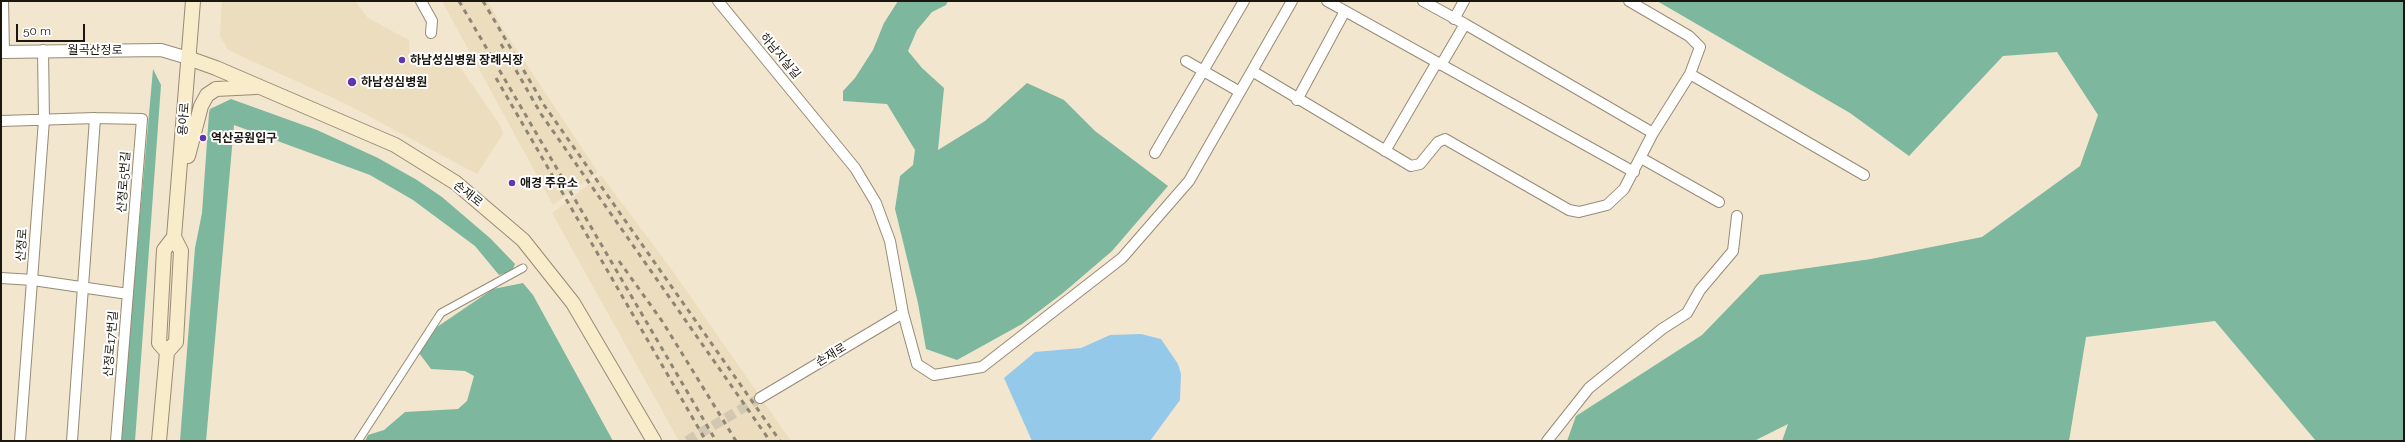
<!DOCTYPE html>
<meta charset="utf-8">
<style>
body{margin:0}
#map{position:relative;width:2405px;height:442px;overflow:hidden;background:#f2e6cf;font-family:Raleway,sans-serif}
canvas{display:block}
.frame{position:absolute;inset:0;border:2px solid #1b170f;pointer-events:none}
.scale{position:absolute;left:16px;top:24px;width:69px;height:18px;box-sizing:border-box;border:2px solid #1b170f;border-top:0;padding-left:5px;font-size:12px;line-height:14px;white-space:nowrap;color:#1b170f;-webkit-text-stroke:3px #fff;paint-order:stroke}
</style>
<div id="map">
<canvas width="2405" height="442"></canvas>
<div class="frame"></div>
<div class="scale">50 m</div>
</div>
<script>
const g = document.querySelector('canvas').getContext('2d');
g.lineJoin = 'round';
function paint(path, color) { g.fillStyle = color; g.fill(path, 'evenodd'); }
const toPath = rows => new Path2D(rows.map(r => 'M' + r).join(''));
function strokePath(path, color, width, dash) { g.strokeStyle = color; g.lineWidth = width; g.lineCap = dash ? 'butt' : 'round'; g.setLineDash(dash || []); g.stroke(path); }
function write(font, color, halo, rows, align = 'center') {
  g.font = font + ' Raleway,"Noto Sans KR",sans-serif'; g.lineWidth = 4; g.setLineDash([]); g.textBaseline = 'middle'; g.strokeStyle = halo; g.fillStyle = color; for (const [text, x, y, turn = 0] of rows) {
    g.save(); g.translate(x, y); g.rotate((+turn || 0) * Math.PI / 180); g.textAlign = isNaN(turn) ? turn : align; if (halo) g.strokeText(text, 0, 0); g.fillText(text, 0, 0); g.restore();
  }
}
const built = toPath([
 [222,1,355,1,368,18,409,40,410,54,415,56,415,59,437,63,444,58,449,51,500,125,503,134,477,174,346,104,228,50,220,36],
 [442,1,488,1,503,29,598,172,553,205],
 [601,175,672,270,791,441,679,441,552,213]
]);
const forest = toPath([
 [898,1,948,1,946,5,932,12,917,30,908,51,922,68,944,88,938,150,985,121,1027,83,1064,100,1095,131,1168,186,1112,251,1063,293,1022,324,957,360,926,349,918,303,895,209,900,176,913,165,915,150,887,104,843,101,843,91,855,78,873,50,884,23],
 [1657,1,2404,1,2404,441,2316,441,2215,321,2086,337,2069,441,1782,441,1788,424,1754,441,1567,441,1576,416,1702,335,1760,275,1871,259,1982,237,2080,166,2098,115,2057,52,2003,56,1909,156,1850,113],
 [153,69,161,85,135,441,120,441],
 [231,99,317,130,378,158,417,180,442,197,491,239,515,264,512,271,499,275,475,246,413,200,370,175,234,125,206,441,180,441,195,248,202,213,209,113,210,109],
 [523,283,533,295,613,441,365,441,368,435,384,430,405,412,458,409,467,401,474,376,465,371,431,369,419,353,437,327,493,289]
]);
const water = toPath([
 [1141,334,1161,339,1178,364,1181,374,1180,400,1150,441,1032,441,1004,378,1035,352,1081,348,1110,335]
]);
const minorTunnel = toPath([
 [687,441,760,398]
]);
const pedestrian = toPath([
 [358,441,441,313,523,268]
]);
const minor = toPath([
 [3,1,4,52],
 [421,1,432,21,431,33],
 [718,1,855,168,876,203,890,241,903,313,917,364,934,375,982,367,1122,258,1189,181,1292,1],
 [1327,1,1634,172],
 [1423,1,1465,24,1441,65],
 [1454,19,1464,1],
 [1465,24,1653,133],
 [1186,61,1240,92],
 [1252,71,1411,166,1420,164,1438,142,1445,139,1569,210,1579,212,1607,205,1624,189,1653,133,1690,74,1700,47,1689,36,1629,1],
 [1690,74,1864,175],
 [1297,100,1345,11],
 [1,121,95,118,142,119,116,441],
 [1385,151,1437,62],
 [1155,153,1244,1],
 [1641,158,1719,202],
 [1,278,33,280,128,294],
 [760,398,903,313],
 [20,441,44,120,43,50],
 [72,441,95,118],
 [1547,441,1589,388,1662,329,1687,313,1700,290,1733,251,1737,216]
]);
const tertiary = toPath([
 [1,52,161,50,188,58]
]);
const secondary = toPath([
 [188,58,216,68,395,145,456,183,523,240,573,303,654,441],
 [188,156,201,106,207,95,216,89,256,87],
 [167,352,159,343,164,250,174,237],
 [159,441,167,352,176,342,181,251,174,237,193,1]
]);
const rail = toPath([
 [459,1,716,441],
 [483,1,544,105,780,441],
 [501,44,541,114,770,441],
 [496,78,706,441],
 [619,261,662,321,736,441]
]);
const markers = [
 [402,60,4,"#6035ad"],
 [352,82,5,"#6035ad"],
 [203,138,4,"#6035ad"],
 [512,183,4,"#6035ad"]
];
const streetNames = [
 ["월곡산정로",95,50],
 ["하남지실길",780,56,50],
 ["용아로",184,119,-86],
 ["산정로5번길",124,182,-86],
 ["손재로",468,194,39],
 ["산정로",22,245,-86],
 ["산정로17번길",111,344,-85],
 ["손재로",831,355,-31]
];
const poiNames = [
 ["하남성심병원 장례식장",410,60],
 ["하남성심병원",361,82],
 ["역산공원입구",211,138],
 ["애경 주유소",520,183]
];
paint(built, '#edddbf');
paint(forest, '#7db79d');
paint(water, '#95c9ea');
strokePath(minorTunnel, '#d2c7b2', 10, [10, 5]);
strokePath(pedestrian, '#978b76', 9);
strokePath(minor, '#978b76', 12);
strokePath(tertiary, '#978b76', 14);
strokePath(secondary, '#978b76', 16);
strokePath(pedestrian, '#fff', 7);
strokePath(minor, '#fff', 10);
strokePath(tertiary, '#fff', 12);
strokePath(secondary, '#f8ecca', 14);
strokePath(rail, '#8d8575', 3, [5, 5]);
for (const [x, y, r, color] of markers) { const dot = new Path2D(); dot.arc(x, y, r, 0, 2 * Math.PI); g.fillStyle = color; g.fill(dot); strokePath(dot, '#fff', 1.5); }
write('12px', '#1b170f', '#fff', streetNames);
write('bold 12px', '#1b170f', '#fff', poiNames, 'left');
</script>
